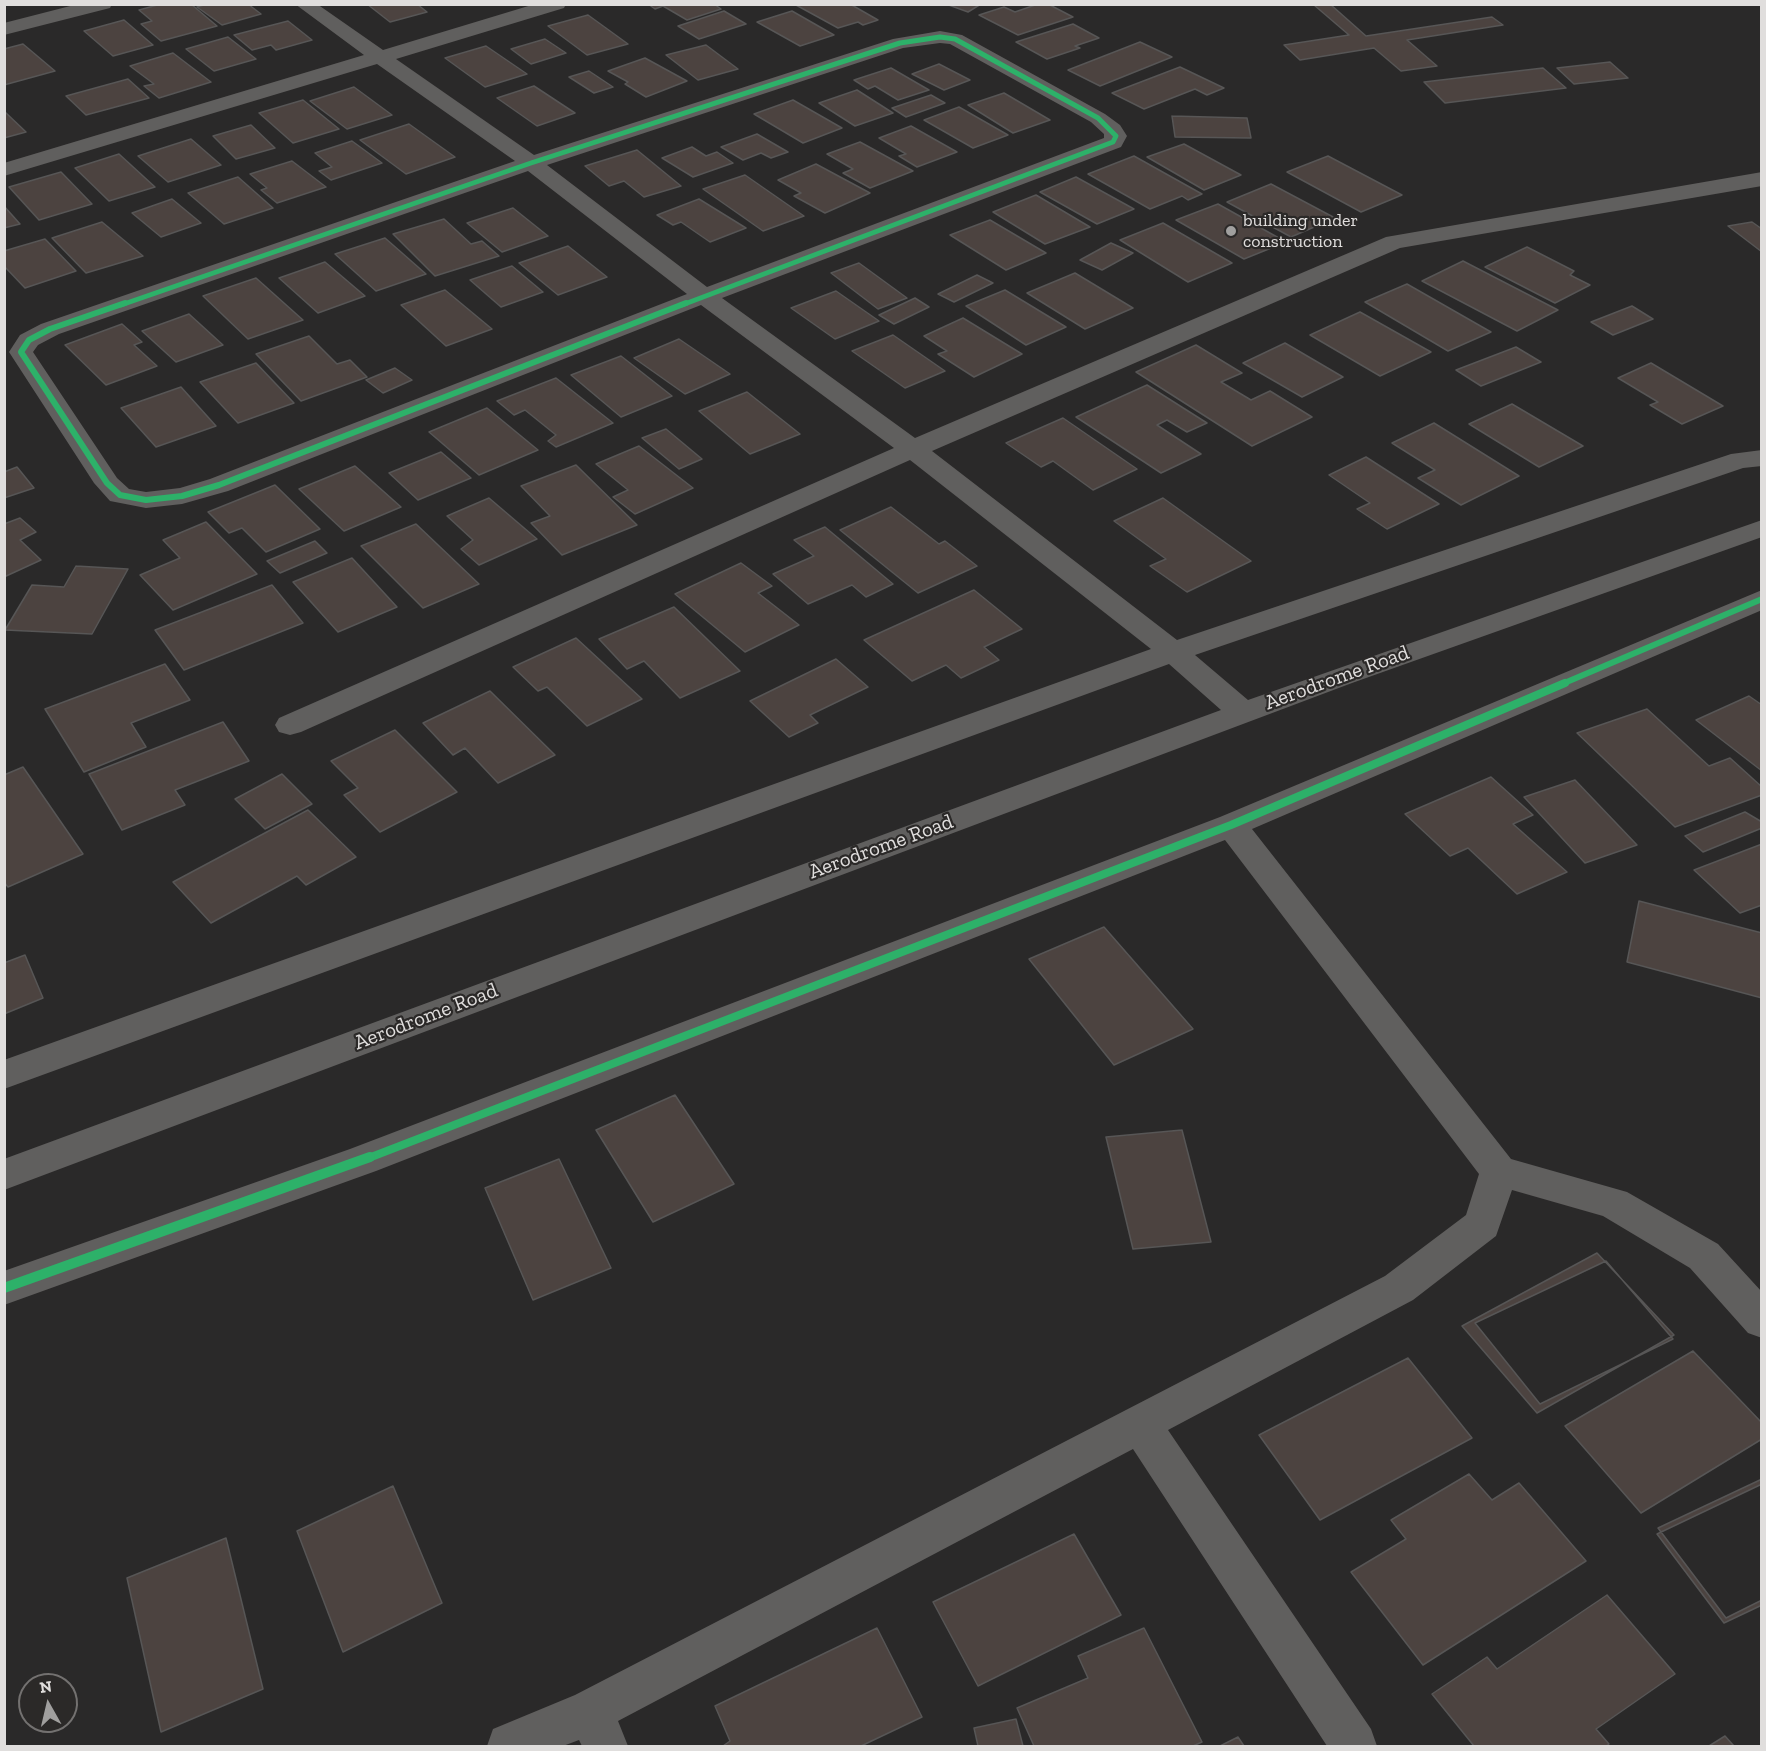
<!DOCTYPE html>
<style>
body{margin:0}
#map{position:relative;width:1766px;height:1751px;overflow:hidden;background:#2a2929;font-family:"Zilla Slab",serif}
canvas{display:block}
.frame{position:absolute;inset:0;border:6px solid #e0dedd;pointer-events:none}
.north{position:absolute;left:18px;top:1673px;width:60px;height:60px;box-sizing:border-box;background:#2b2928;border:2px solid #737170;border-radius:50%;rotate:352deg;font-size:16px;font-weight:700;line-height:24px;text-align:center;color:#e0dedd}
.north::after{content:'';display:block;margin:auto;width:21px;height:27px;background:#a09f9e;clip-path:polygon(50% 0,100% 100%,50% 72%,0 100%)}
</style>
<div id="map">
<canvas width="1766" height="1751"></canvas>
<div class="frame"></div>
<div class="north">N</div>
</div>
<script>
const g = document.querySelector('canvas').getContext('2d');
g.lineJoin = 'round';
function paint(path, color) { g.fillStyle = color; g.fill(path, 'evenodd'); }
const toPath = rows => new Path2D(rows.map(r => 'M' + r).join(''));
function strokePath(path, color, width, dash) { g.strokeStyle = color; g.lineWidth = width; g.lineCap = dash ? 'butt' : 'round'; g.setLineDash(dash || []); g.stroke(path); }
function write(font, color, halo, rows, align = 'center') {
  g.font = font + ' "Zilla Slab",serif'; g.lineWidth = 4.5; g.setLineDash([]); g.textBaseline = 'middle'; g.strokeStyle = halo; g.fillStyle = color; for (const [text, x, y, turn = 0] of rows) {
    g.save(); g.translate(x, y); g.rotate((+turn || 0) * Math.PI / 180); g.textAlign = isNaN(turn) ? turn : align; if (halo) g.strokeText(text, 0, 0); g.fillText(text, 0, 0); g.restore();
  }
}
const building = toPath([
 [161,4,191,4,217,26,161,41,141,24,152,21,139,10,161,4],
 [207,4,248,4,261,14,222,25,197,7,207,4],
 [367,4,417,4,427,12,390,22,367,4],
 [648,4,714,4,721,9,687,20,663,6,655,9,648,4],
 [850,4,878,20,863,25,858,22,838,28,796,5,850,4],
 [946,4,981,4,968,12,946,4],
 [1038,4,1048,4,1073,17,1018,35,979,15,1004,7,1015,12,1038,4],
 [1330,4,1366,36,1492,17,1503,25,1407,40,1437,66,1401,71,1374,48,1300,60,1284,45,1349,35,1314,5,1330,4],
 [724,11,746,24,699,39,678,26,724,11],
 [792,11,834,35,800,46,757,22,792,11],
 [588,15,628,44,587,55,548,26,588,15],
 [124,20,153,45,113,56,84,31,124,20],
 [288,21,312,40,276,50,271,45,252,50,234,35,288,21],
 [1073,24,1099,38,1075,46,1080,48,1047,59,1016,42,1073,24],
 [228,37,256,59,214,71,186,49,228,37],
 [545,39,566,53,531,64,511,49,545,39],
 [1140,42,1172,57,1100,86,1068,70,1140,42],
 [23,44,55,71,4,85,4,49,23,44],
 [706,45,738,69,698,80,666,55,706,45],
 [486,46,527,74,485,87,445,58,486,46],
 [173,53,211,82,159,98,144,86,154,84,130,66,173,53],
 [645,58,687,81,646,97,625,84,628,82,608,71,645,58],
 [1610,62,1628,78,1574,84,1557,68,1610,62],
 [939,64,970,80,944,90,912,74,939,64],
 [1180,67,1224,88,1207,95,1195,89,1144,109,1112,93,1180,67],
 [891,68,929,90,898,100,875,86,868,89,854,80,891,68],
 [1543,68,1566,88,1445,103,1424,82,1543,68],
 [589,71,613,87,594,93,569,77,589,71],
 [128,79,149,98,86,115,66,96,128,79],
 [534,86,575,113,537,126,497,98,534,86],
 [354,87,392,115,347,129,310,101,354,87],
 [857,90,893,113,855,126,819,103,857,90],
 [1004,93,1050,120,1013,133,968,105,1004,93],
 [931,95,945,103,906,117,892,108,931,95],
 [303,100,339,129,293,143,259,113,303,100],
 [793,100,842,128,803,143,754,114,793,100],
 [959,107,1008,135,973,148,924,120,959,107],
 [4,111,26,132,4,138,4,111],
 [1172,116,1247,118,1251,138,1175,137,1172,116],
 [409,124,455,157,406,174,360,140,409,124],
 [251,125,275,148,236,159,213,136,251,125],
 [911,126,957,152,917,167,899,156,906,154,879,138,911,126],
 [757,134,788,152,771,158,761,153,743,160,721,147,757,134],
 [191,139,221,165,168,182,138,156,191,139],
 [352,141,382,163,331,180,319,171,332,167,315,153,352,141],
 [860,142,913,171,870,188,843,173,853,169,827,154,860,142],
 [1184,144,1241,175,1204,190,1147,157,1184,144],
 [692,147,706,156,717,152,733,163,693,177,662,158,692,147],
 [637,150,681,186,644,197,624,181,609,186,585,166,637,150],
 [119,154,155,187,109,201,75,168,119,154],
 [1134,156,1202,194,1188,200,1182,196,1150,209,1088,174,1134,156],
 [1328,156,1402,195,1361,212,1287,172,1328,156],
 [292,161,326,187,277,203,261,190,267,188,250,174,292,161],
 [816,164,870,193,825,213,794,196,801,193,778,180,816,164],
 [61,172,92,204,39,220,9,187,61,172],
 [745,175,804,216,763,231,703,189,745,175],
 [238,177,273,208,224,224,188,193,238,177],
 [1076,177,1134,209,1097,224,1040,192,1076,177],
 [1271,184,1335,218,1291,237,1227,202,1271,184],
 [1036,195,1090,227,1045,244,993,212,1036,195],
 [172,199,201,223,161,237,132,213,172,199],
 [699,199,746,228,710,242,681,222,673,225,657,215,699,199],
 [1218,204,1286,242,1244,259,1176,220,1218,204],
 [4,206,20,224,4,228,4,206],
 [513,208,548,236,502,252,467,223,513,208],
 [444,219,471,244,482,241,499,256,435,276,393,234,444,219],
 [990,220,1046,253,1006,270,950,235,990,220],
 [102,222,143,256,86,273,52,238,102,222],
 [1752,222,1762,229,1762,252,1728,226,1752,222],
 [1163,223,1232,263,1188,282,1120,240,1163,223],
 [385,238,426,274,376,291,335,254,385,238],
 [45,239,76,271,25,288,4,266,4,251,45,239],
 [1111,243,1133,253,1102,270,1080,260,1111,243],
 [568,246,607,277,558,295,519,263,568,246],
 [1527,247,1574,271,1570,275,1590,285,1555,303,1485,267,1527,247],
 [1463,261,1558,310,1517,331,1422,281,1463,261],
 [325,262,365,296,318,313,279,278,325,262],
 [859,263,907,298,878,309,831,273,859,263],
 [512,266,543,292,501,307,470,280,512,266],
 [1075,273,1133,308,1085,329,1027,293,1075,273],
 [977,275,993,283,954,302,938,294,977,275],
 [256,278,303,320,248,339,203,296,256,278],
 [1407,284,1491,332,1448,351,1365,302,1407,284],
 [445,290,492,329,446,346,401,305,445,290],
 [1005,290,1066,327,1026,345,966,306,1005,290],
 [836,291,879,321,835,339,791,308,836,291],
 [915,298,929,307,894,324,879,315,915,298],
 [1632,306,1653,319,1613,335,1591,322,1632,306],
 [1360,312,1431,352,1380,376,1310,335,1360,312],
 [189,314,223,345,176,362,142,331,189,314],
 [963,318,1022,354,974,377,938,354,947,351,924,336,963,318],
 [122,324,142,342,134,345,157,366,106,385,65,345,122,324],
 [893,335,945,371,905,388,852,351,893,335],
 [309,336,337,364,350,360,367,377,301,401,256,354,309,336],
 [679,339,730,374,685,394,634,358,679,339],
 [1285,343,1343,377,1302,397,1243,363,1285,343],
 [1196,345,1242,373,1221,382,1251,400,1270,391,1312,417,1252,446,1136,372,1196,345],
 [1516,347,1541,362,1481,386,1456,370,1516,347],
 [621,356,672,396,621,417,571,375,621,356],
 [256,363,294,403,238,423,200,382,256,363],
 [1651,363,1723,406,1682,424,1650,405,1658,402,1618,378,1651,363],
 [395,368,412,380,383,393,366,380,395,368],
 [556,378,613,423,556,447,548,441,556,435,525,410,514,415,497,401,556,378],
 [1147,385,1207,423,1187,432,1167,420,1157,425,1201,454,1161,473,1076,417,1147,385],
 [181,387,216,426,156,447,121,408,181,387],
 [747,392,800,434,750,454,699,411,747,392],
 [1512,404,1583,446,1539,467,1469,424,1512,404],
 [487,408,538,450,479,475,429,432,487,408],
 [1063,418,1137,469,1093,490,1053,461,1041,467,1006,443,1063,418],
 [1434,423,1519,476,1461,505,1418,478,1435,470,1392,443,1434,423],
 [666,429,702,459,679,469,642,438,666,429],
 [639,446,693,488,635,514,613,497,628,490,596,464,639,446],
 [441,452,471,478,418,500,389,473,441,452],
 [1366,457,1439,504,1387,529,1357,509,1370,503,1329,475,1366,457],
 [576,465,637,525,562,555,531,523,550,516,521,486,576,465],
 [355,466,401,507,344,531,299,489,355,466],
 [17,467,34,488,4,498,4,472,17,467],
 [275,485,320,529,266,552,242,528,229,533,208,512,275,485],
 [489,498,537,539,479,565,461,549,473,540,447,516,489,498],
 [1163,498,1251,561,1187,592,1150,566,1166,559,1114,521,1163,498],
 [891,507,939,544,945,541,977,566,918,593,840,530,891,507],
 [20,518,36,532,20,540,41,560,4,577,4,524,20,518],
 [206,522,257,574,173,610,140,575,180,558,163,540,206,522],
 [416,524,479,584,423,608,361,546,416,524],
 [825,527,893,584,866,597,852,585,808,604,773,574,814,556,794,540,825,527],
 [315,541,327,553,280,573,267,561,315,541],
 [352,558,397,607,338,632,293,582,352,558],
 [741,563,772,586,758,593,799,625,745,652,675,594,741,563],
 [76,566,128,569,92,634,5,630,32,585,64,587,76,566],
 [272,585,303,623,184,670,155,630,272,585],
 [974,590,1022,629,984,647,999,660,961,678,946,665,912,681,864,640,974,590],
 [674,607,740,671,680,698,644,661,627,669,599,639,674,607],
 [576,638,642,699,587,726,547,687,538,691,513,667,576,638],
 [836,659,868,687,810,715,818,723,789,737,750,701,836,659],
 [165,664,190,700,131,723,146,747,84,772,45,709,165,664],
 [490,691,555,755,498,783,465,748,453,755,423,723,490,691],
 [1749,696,1762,705,1762,771,1696,720,1749,696],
 [1647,709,1709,766,1730,758,1762,787,1762,795,1675,827,1577,733,1647,709],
 [223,722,249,761,175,790,185,805,122,830,89,774,223,722],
 [395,730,457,792,380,832,344,795,358,788,331,761,395,730],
 [23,767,83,854,8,887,4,882,4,775,23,767],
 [282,774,312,804,265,829,235,799,282,774],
 [1491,777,1533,815,1513,824,1567,872,1517,894,1468,848,1450,856,1405,814,1491,777],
 [1575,780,1637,845,1585,863,1524,797,1575,780],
 [308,810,356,857,306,885,297,876,211,923,173,882,308,810],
 [1745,812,1762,822,1762,828,1703,852,1685,836,1745,812],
 [1762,844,1762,905,1740,913,1694,870,1762,844],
 [1639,901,1762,933,1762,998,1627,962,1639,901],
 [1104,927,1193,1029,1114,1065,1029,959,1104,927],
 [25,955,43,998,4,1014,4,963,25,955],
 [675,1095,734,1184,653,1222,596,1130,675,1095],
 [1182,1130,1211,1242,1133,1249,1106,1137,1182,1130],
 [559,1159,611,1268,533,1300,485,1188,559,1159],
 [1597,1253,1674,1335,1537,1413,1462,1326,1597,1253],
 [1606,1261,1673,1339,1540,1404,1475,1323,1606,1261],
 [1693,1351,1762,1423,1762,1439,1641,1513,1565,1426,1693,1351],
 [1408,1358,1472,1438,1320,1520,1259,1435,1408,1358],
 [1469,1474,1492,1500,1519,1483,1586,1561,1423,1665,1351,1572,1406,1539,1391,1520,1469,1474],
 [1762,1479,1762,1600,1726,1618,1658,1528,1762,1479],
 [1762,1484,1762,1605,1724,1623,1657,1534,1762,1484],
 [393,1486,442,1603,343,1652,297,1531,393,1486],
 [1074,1534,1121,1615,978,1686,933,1602,1074,1534],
 [226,1538,263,1689,161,1732,127,1578,226,1538],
 [1607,1595,1675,1674,1596,1729,1609,1744,1606,1746,1474,1746,1432,1694,1487,1657,1497,1669,1607,1595],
 [877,1628,922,1717,861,1746,723,1746,730,1741,715,1706,877,1628],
 [1144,1628,1202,1742,1193,1746,1034,1746,1017,1708,1088,1678,1078,1656,1144,1628],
 [1016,1719,1023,1746,978,1746,974,1728,1016,1719],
 [1725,1736,1734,1746,1709,1746,1725,1736],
 [1238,1737,1244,1746,1220,1746,1238,1737]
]);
const minor = toPath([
 [78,4,112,4,110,8,4,35,4,23,78,4],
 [295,4,317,4,383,50,535,4,566,4,564,8,396,59,534,155,893,39,940,31,962,35,1105,114,1120,125,1127,136,1121,147,722,298,915,438,1386,237,1762,172,1762,186,1400,248,932,451,1177,640,1731,454,1762,450,1762,466,1743,468,1195,655,1248,700,1762,520,1762,537,1352,683,4,1190,4,1159,1221,710,1169,664,4,1089,4,1060,1151,649,910,460,301,732,290,735,279,732,275,725,279,718,894,448,701,305,228,491,182,504,146,508,110,501,94,483,9,352,20,335,41,324,515,161,377,64,4,176,4,163,364,55,295,4],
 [940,43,950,44,1091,122,1104,134,1104,138,707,287,547,165,903,48,940,43],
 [528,171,687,294,210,479,180,488,146,492,129,489,117,478,33,352,38,345,59,334,528,171],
 [1762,590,1762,610,1252,829,1511,1159,1627,1192,1718,1244,1762,1292,1762,1338,1748,1333,1690,1268,1603,1216,1512,1190,1496,1236,1413,1300,1168,1430,1371,1729,1377,1746,1327,1746,1133,1449,618,1721,628,1746,582,1746,579,1740,563,1746,487,1746,493,1729,575,1695,1385,1276,1466,1215,1479,1174,1225,840,376,1171,4,1305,4,1271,350,1149,1220,817,1762,590]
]);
const cyclewayFar3 = toPath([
 [121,305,531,163,900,43,940,37,955,39,1098,118,1116,136,1113,142,682,305]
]);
const cyclewayFar2 = toPath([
 [125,303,50,329,29,340,21,352,107,483,120,495,146,500,182,496,219,485,686,303],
 [1562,684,1762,599]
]);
const cyclewayFar1 = toPath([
 [366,1159,1231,825,1565,683]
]);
const cycleway = toPath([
 [4,1288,370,1157]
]);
const markers = [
 [1231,231,6,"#a09f9e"]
];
const farPoinames = [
 ["building under",1243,221],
 ["construction",1243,242]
];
const streetNames = [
 ["Aerodrome Road",1337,678,-20],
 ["Aerodrome Road",881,847,-20],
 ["Aerodrome Road",426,1017,-21]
];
paint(building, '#4c4340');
strokePath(building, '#575656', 1.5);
paint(minor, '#605f5e');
strokePath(cyclewayFar3, '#2db169', 5);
strokePath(cyclewayFar2, '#2db169', 6);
strokePath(cyclewayFar1, '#2db169', 8);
strokePath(cycleway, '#2db169', 10);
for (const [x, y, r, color] of markers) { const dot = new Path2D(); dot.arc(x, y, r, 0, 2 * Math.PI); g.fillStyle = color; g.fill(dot); strokePath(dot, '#2b2928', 2); }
write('18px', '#e0dedd', '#2b2928', farPoinames, 'left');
write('21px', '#e0dedd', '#2b2928', streetNames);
</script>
